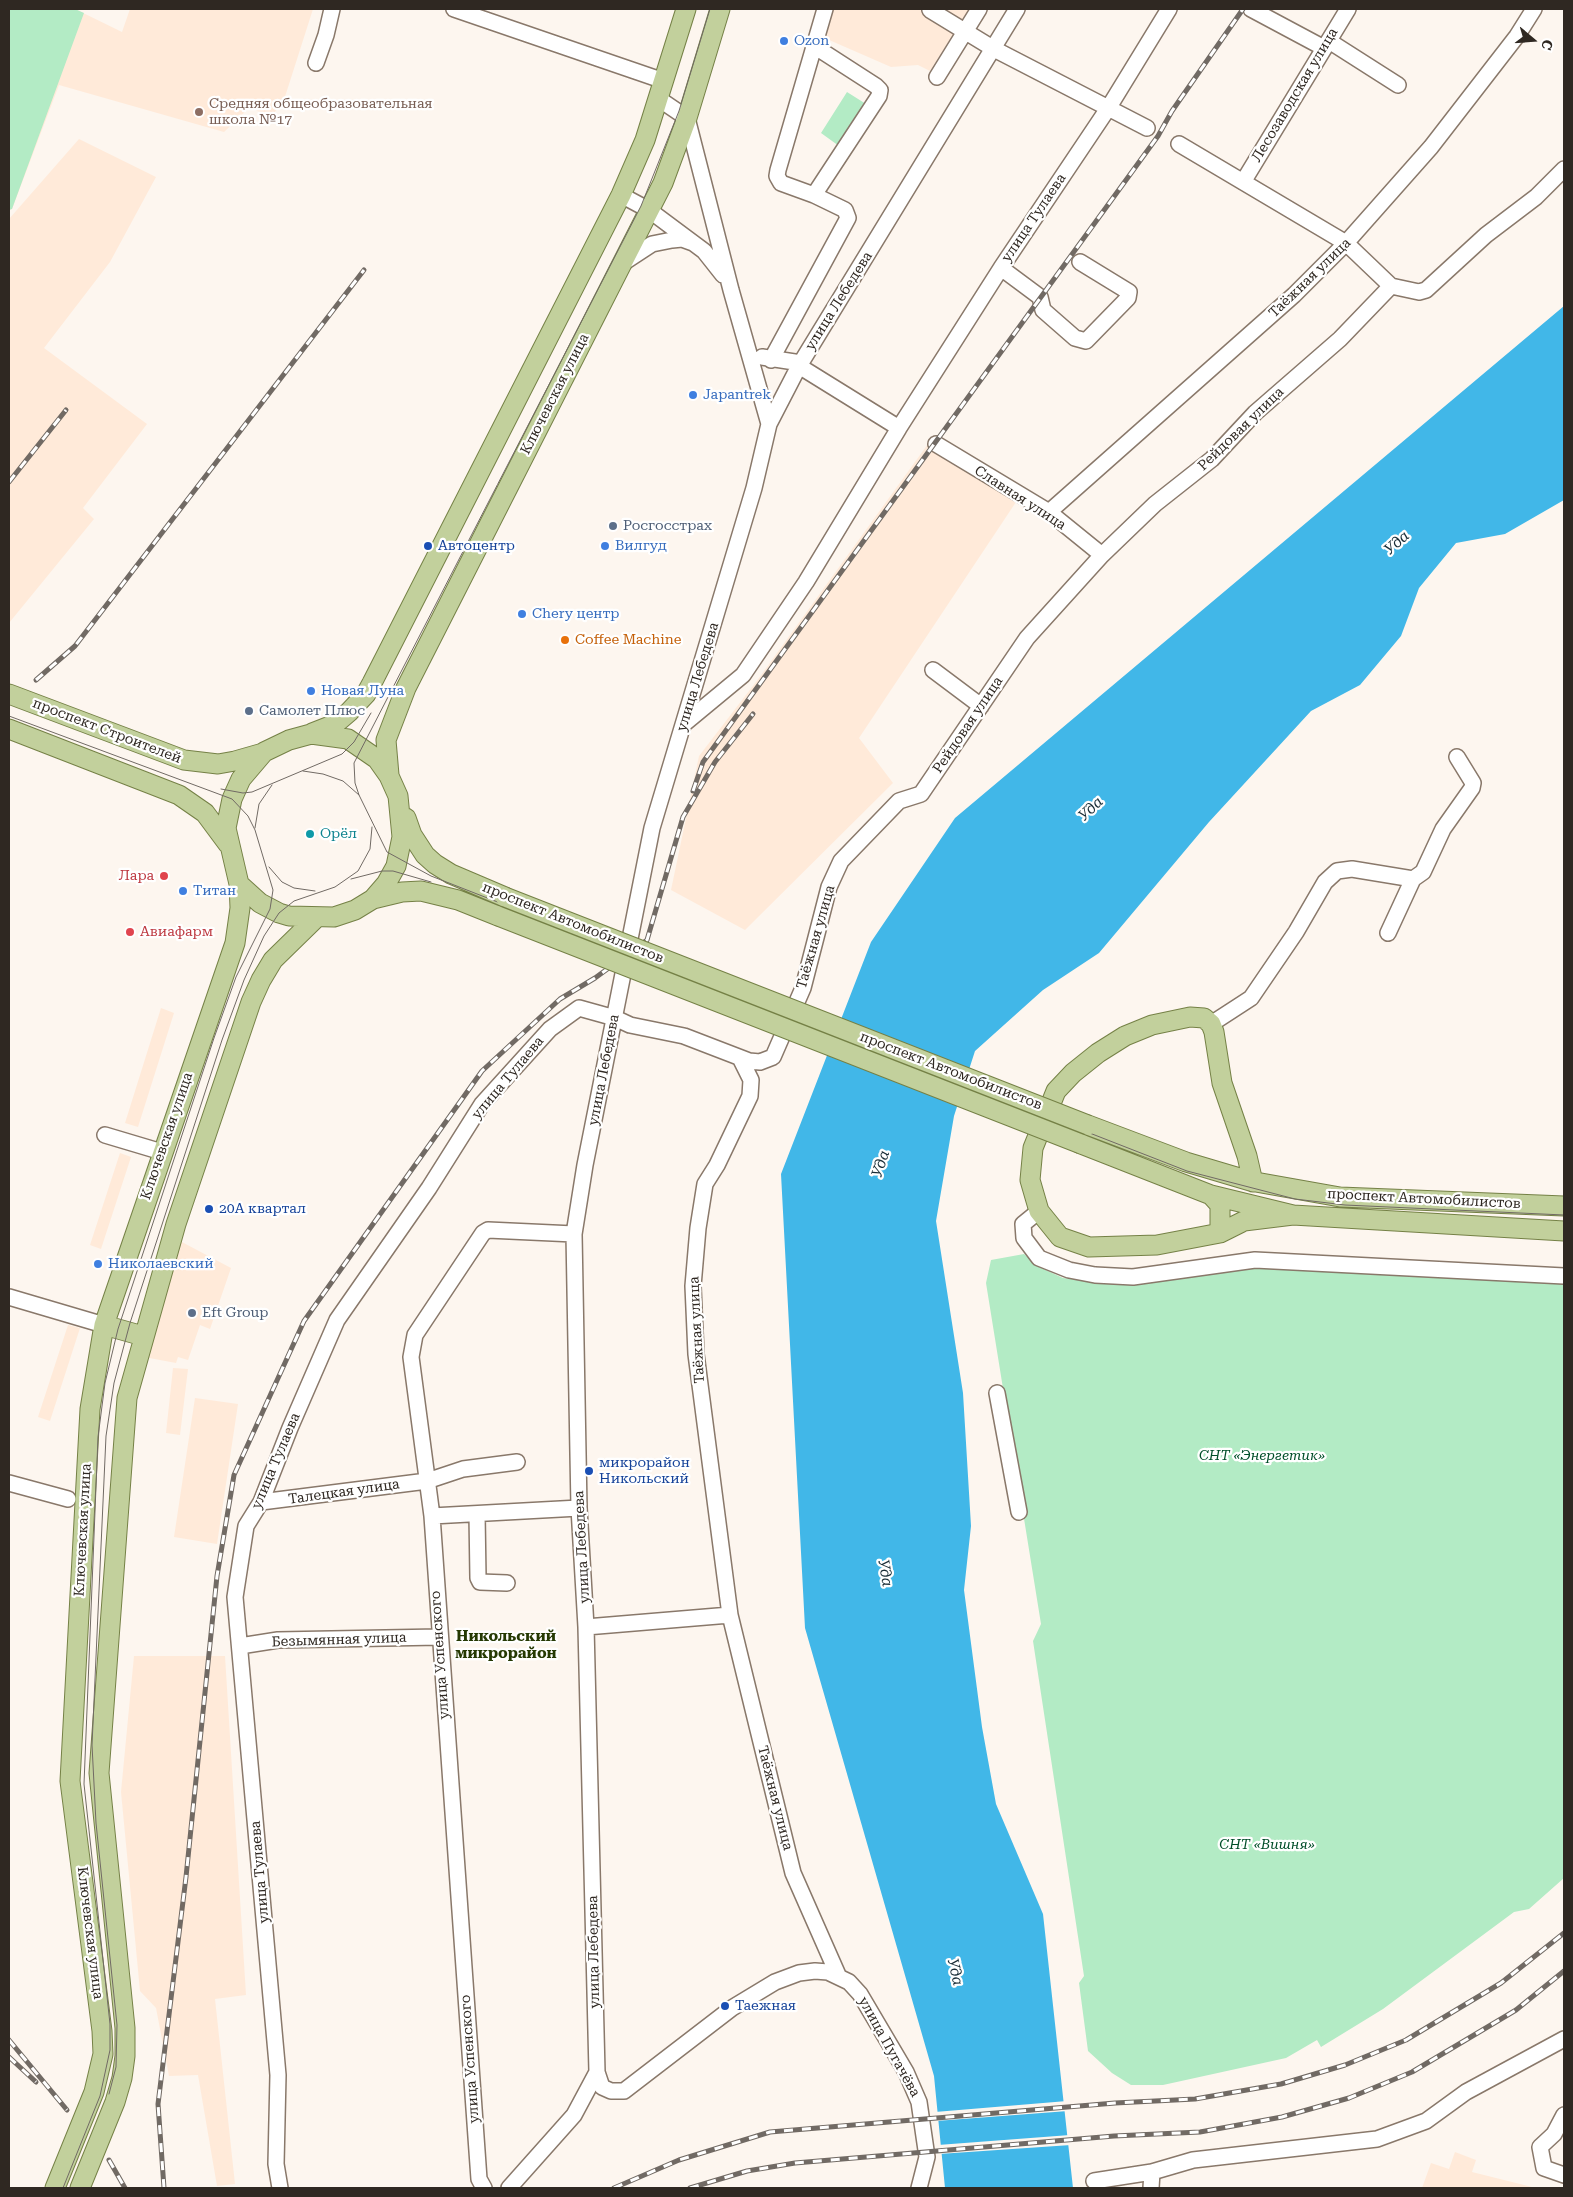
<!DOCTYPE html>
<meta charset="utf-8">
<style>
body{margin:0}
#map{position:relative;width:1573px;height:2197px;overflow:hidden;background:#fdf6ef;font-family:"Roboto Serif",serif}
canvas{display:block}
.frame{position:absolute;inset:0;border:10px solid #2f2822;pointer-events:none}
.north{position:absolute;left:1508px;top:15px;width:50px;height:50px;-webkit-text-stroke:4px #fff;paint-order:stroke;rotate:108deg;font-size:14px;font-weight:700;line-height:20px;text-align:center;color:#2f2822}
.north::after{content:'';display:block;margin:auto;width:18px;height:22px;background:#2f2822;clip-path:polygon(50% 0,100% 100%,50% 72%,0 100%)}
</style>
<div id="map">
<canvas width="1573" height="2197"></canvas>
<div class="frame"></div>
<div class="north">С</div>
</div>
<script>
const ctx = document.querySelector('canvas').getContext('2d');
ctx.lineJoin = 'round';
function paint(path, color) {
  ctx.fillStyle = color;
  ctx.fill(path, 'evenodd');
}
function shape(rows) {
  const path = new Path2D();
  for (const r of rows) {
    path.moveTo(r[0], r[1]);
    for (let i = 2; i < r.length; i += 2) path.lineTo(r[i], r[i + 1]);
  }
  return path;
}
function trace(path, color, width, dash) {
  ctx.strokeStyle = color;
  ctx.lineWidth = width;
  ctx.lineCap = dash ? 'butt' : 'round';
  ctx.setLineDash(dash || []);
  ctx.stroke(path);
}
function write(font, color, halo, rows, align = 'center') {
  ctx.font = font + ' "Roboto Serif",serif';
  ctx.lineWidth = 4.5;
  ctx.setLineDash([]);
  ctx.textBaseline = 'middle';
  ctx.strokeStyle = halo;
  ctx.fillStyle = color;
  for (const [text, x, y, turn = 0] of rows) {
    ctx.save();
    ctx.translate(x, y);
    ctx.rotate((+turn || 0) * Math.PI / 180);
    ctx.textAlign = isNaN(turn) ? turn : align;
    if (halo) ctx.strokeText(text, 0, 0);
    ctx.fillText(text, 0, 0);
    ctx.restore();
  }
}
paint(shape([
 [9,9,75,9,122,32,130,9,313,9,283,103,270,117,250,107,224,132,59,85,12,209,9,210],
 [830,9,969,9,930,71,918,65,891,67,820,36],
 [79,139,156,177,110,262,44,348,147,424,83,508,94,519,9,623,9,219],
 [933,437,1022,493,859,738,893,783,745,930,671,890,699,756,759,678],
 [161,1008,174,1013,138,1127,125,1123],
 [120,1153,131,1157,101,1249,90,1245],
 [180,1241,231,1268,210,1329,200,1325,188,1360,178,1357,176,1363,144,1357],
 [68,1325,80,1328,50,1421,38,1417],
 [173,1368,188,1369,180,1435,166,1433],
 [195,1398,238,1404,217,1544,174,1537],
 [134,1656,225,1656,246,1995,215,1999,235,2184,217,2186,198,2075,169,2076,156,2008,140,1991,121,1792],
 [1455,2152,1476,2160,1472,2172,1536,2188,1422,2188,1431,2163,1449,2169]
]), '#ffead9');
paint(shape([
 [9,9,75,9,84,13,12,209,9,210],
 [847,92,866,104,839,146,821,133],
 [1024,1254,1039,1267,1063,1278,1109,1283,1134,1284,1258,1268,1564,1283,1564,1878,1529,1909,1514,1912,1383,2009,1321,2047,1317,2040,1286,2058,1163,2085,1131,2085,1112,2073,1088,2051,1079,1983,1084,1976,1033,1641,1041,1624,986,1283,991,1260]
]), '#b3ebc5');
paint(shape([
 [1564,306,1564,500,1505,534,1456,543,1419,588,1401,636,1360,685,1311,711,1209,822,1099,953,1043,990,975,1051,954,1116,936,1221,963,1393,971,1526,964,1590,982,1727,996,1804,1043,1914,1073,2188,945,2188,934,2076,805,1628,781,1174,871,942,955,818]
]), '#41b7e8');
paint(shape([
 [1067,2101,1068,2111,936,2121,935,2112],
 [1070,2135,1071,2145,939,2154,938,2145]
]), '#fdf6ef');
const minor = shape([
 [454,9,664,81],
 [1251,9,1324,48],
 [930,10,994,49,1147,128],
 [1329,41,1398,85],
 [814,46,876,86,880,90,879,96,814,195,781,183,777,176,778,170,825,9],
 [316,63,326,35,332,9],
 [937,77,979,9],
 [659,99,687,118,731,290,769,424],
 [1179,144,1346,243,1391,286],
 [1243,182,1348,9],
 [621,195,649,210,704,251,723,275],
 [623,263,652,244,672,240,682,239,693,243],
 [1001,268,1040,297,1043,310,1075,338,1086,341,1128,298,1129,292,1080,262],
 [1391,286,1419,292,1426,290,1486,235,1536,197,1564,169],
 [762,357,801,363],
 [771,360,848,218,845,210,814,195],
 [799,366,899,428],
 [936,444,1049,512,1102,555],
 [1049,512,1294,295,1346,243,1431,147,1517,36,1534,9],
 [933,670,981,706],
 [685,723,743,675,806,582,899,428,1001,268,1109,107,1169,9],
 [1388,933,1413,879],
 [1211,1024,1251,998,1296,932,1325,882,1337,871,1352,869,1413,879,1423,872,1443,829,1472,788,1473,783,1457,757],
 [105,1135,162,1152],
 [1039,1211,1023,1224,1024,1238,1039,1258,1069,1270,1095,1275,1133,1277,1255,1260,1564,1276],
 [9,1297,104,1325],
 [997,1393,1019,1512],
 [9,1483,68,1499],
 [261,1502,427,1481,463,1469,517,1462],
 [477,1514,478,1578,480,1582,507,1583],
 [432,1516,579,1508],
 [730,1615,793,1873,838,1975],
 [586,1627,730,1615,696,1354,693,1286,698,1228,705,1184,717,1165,750,1096,751,1080,740,1058],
 [240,1646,278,1640,439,1637],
 [597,2072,602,2087,611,2091,624,2091,732,2008,775,1982,799,1973,815,1971,828,1972,849,1982,860,1994,906,2072,919,2102,927,2157,919,2188],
 [1564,2115,1554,2134,1540,2147,1544,2168,1564,2175],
 [1094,2181,1152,2172,1193,2160,1377,2139,1426,2121,1466,2092,1564,2039],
 [280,2188,276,2164,278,2075,235,1597,246,1526,261,1502,290,1428,337,1320,429,1188,482,1104,550,1029,579,1008,615,1018,630,1025,684,1036,749,1061,760,1062,773,1057,803,988,829,887,841,861,899,801,921,794,1027,638,1102,555,1155,504,1212,459,1255,413,1340,339,1391,286],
 [484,2188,479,2179,432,1516,411,1357,415,1335,483,1233,488,1230,574,1234],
 [509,2188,574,2115,597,2072,586,1627,579,1508,574,1234,585,1165,652,828,754,488,769,424,799,366,1017,9],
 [1151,2188,1152,2172]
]);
const major = shape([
 [9,694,184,760,218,764,235,761,263,753],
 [9,729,179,795,205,813,228,844],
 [312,733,335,724,349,712,366,694,372,683,621,195,645,140,686,9],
 [389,775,386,740,406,688,663,183,687,118,720,9],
 [406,818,412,835,425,855,435,864,451,874,505,897],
 [373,899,402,892,421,891,458,900,498,916],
 [1088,1125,1186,1162,1250,1181,1340,1197,1564,1206],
 [1081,1144,1211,1195,1293,1215,1564,1231],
 [1253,1182,1247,1156,1222,1083,1214,1032,1211,1024,1204,1018,1190,1017,1152,1025,1125,1036,1098,1053,1073,1073,1056,1091,1033,1148,1030,1180,1039,1211,1060,1237,1089,1247,1157,1245,1220,1233,1244,1221,1293,1215],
 [1211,1195,1220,1205,1220,1233],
 [104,1325,143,1336],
 [55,2188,94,2092,103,2054,102,2031,70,1781,90,1409,104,1325,235,943,240,908,239,884,226,828,232,799,241,779,264,752,289,740,311,734,348,739,377,759,389,776,398,796,402,837,396,866,386,884,373,899,355,910,334,917,289,916,279,913,260,903,239,884],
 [80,2188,115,2102,122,2078,125,2056,125,2028,99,1773,127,1398,176,1224,251,1002,261,980,273,960,316,918]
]);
trace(minor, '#89786a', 18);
trace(major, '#758146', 21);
trace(minor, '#fff', 15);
trace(major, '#c2d09c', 19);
trace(shape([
 [710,9,679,111,641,206,354,763,355,783,359,795,387,852,431,876,1187,1171,1295,1199,1345,1205,1564,1215],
 [9,716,232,799,248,816,255,830,273,890,270,909,236,977,214,1038,118,1329,105,1383,98,1437,84,1784,110,2024,110,2050,100,2096,63,2188],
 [303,771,323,774,343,781,359,795],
 [221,789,243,793,252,792,342,754,354,742,371,713],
 [255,828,259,804,272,785],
 [269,867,282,882,294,888,315,891],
 [351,879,382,871,393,871,431,882],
 [109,2094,116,2067,117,2025,96,1823,92,1745,106,1436,114,1383,130,1323,222,1040,244,980,264,936,279,913,294,901,335,887,358,871,370,849,372,827]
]), '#716a64', 1);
const rail = shape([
 [9,482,66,410],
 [36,680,75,646,364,270],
 [693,791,703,762,1158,136,1172,111,1243,9],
 [9,2040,67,2110],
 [9,2057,36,2082],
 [109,2160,125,2188],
 [164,2188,158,2104,186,1877,217,1576,234,1475,304,1321,482,1071,560,999,595,978,647,940,683,817,715,762,753,714],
 [614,2188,679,2160,770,2132,1115,2103,1195,2099,1281,2084,1345,2065,1406,2040,1501,1983,1564,1933],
 [690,2188,747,2171,795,2163,1114,2136,1200,2132,1282,2117,1349,2098,1412,2072,1516,2010,1564,1971]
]);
trace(rail, '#716a64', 5);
trace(rail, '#fff', 3, [9]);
const majorBridge = shape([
 [505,897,1088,1125],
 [498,916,1081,1144]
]);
trace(majorBridge, '#758146', 21, []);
trace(majorBridge, '#c2d09c', 19);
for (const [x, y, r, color] of [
 [784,41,5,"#3f7fe0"],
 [199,112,5,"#8d6e63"],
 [693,395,5,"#3f7fe0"],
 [613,526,5,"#5c6f8a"],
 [428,546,5,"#1a4fb4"],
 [605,546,5,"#3f7fe0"],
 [522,614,5,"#3f7fe0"],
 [565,640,5,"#e8710a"],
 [311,691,5,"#3f7fe0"],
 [249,711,5,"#5c6f8a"],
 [310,834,5,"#0f9aa8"],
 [164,876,5,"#e0444e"],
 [183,891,5,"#3f7fe0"],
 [130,932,5,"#e0444e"],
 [209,1209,5,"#1a4fb4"],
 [98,1264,5,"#3f7fe0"],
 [192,1313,5,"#5c6f8a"],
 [589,1471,5,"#1a4fb4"],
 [725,2006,5,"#1a4fb4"]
]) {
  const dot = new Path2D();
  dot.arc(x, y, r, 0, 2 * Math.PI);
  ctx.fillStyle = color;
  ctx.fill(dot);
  trace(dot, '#fff', 2);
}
write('14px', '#366cbe', '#fff', [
 ["Ozon",794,41],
 ["Japantrek",703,395],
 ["Вилгуд",615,546],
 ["Chery центр",532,614],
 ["Новая Луна",321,691],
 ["Титан",193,891],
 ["Николаевский",108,1264]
], 'left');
write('14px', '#2f2822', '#fff', [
 ["Лесозаводская улица",1295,95,-59],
 ["улица Тулаева",1034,218,-56],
 ["Таёжная улица",1310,278,-44],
 ["улица Лебедева",839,301,-58],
 ["Ключевская улица",555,394,-63],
 ["Рейдовая улица",1241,429,-44],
 ["Славная улица",1020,498,33],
 ["улица Лебедева",698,677,-73],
 ["Рейдовая улица",968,725,-56],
 ["проспект Строителей",107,731,21],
 ["проспект Автомобилистов",573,923,22],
 ["Таёжная улица",816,937,-74],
 ["улица Лебедева",604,1070,-79],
 ["проспект Автомобилистов",951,1071,21],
 ["улица Тулаева",508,1078,-50],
 ["Ключевская улица",167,1136,-71],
 ["проспект Автомобилистов",1424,1199,3],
 ["Таёжная улица",697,1330,-93],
 ["улица Тулаева",276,1461,-67],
 ["Талецкая улица",344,1492,-8],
 ["Ключевская улица",83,1530,-87],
 ["улица Лебедева",582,1547,-93],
 ["Безымянная улица",339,1640,-2],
 ["улица Успенского",440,1655,-94],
 ["Таёжная улица",775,1798,76],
 ["улица Тулаева",260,1872,-95],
 ["Ключевская улица",90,1933,83],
 ["улица Лебедева",594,1952,-91],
 ["улица Пугачёва",889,2047,61],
 ["улица Успенского",470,2059,-94]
]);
write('14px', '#785e54', '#fff', [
 ["Средняя общеобразовательная",209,104],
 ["школа №17",209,120]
], 'left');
write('14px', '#4e5e75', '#fff', [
 ["Росгосстрах",623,526],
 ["Самолет Плюс",259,711],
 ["Eft Group",202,1313]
], 'left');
write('14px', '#164399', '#fff', [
 ["Автоцентр",438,546],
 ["20А квартал",219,1209],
 ["микрорайон",599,1463],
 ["Никольский",599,1479],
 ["Таежная",735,2006]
], 'left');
write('14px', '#c56008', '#fff', [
 ["Coffee Machine",575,640]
], 'left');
write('14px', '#0d838f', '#fff', [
 ["Орёл",320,834]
], 'left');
write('14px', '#be3a42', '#fff', [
 ["Лара",154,876],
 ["Авиафарм",140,932,"left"]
], 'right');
write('italic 14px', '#014e29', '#fff', [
 ["СНТ «Энергетик»",1262,1456],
 ["СНТ «Вишня»",1267,1845]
]);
write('italic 15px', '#182c36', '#fff', [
 ["Уда",1397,543,-41],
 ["Уда",1091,809,-43],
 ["Уда",881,1164,-71],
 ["Уда",885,1573,81],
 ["Уда",955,1972,77]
]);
write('bold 15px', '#253903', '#fff', [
 ["Никольский",506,1637],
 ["микрорайон",506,1654]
]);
</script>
